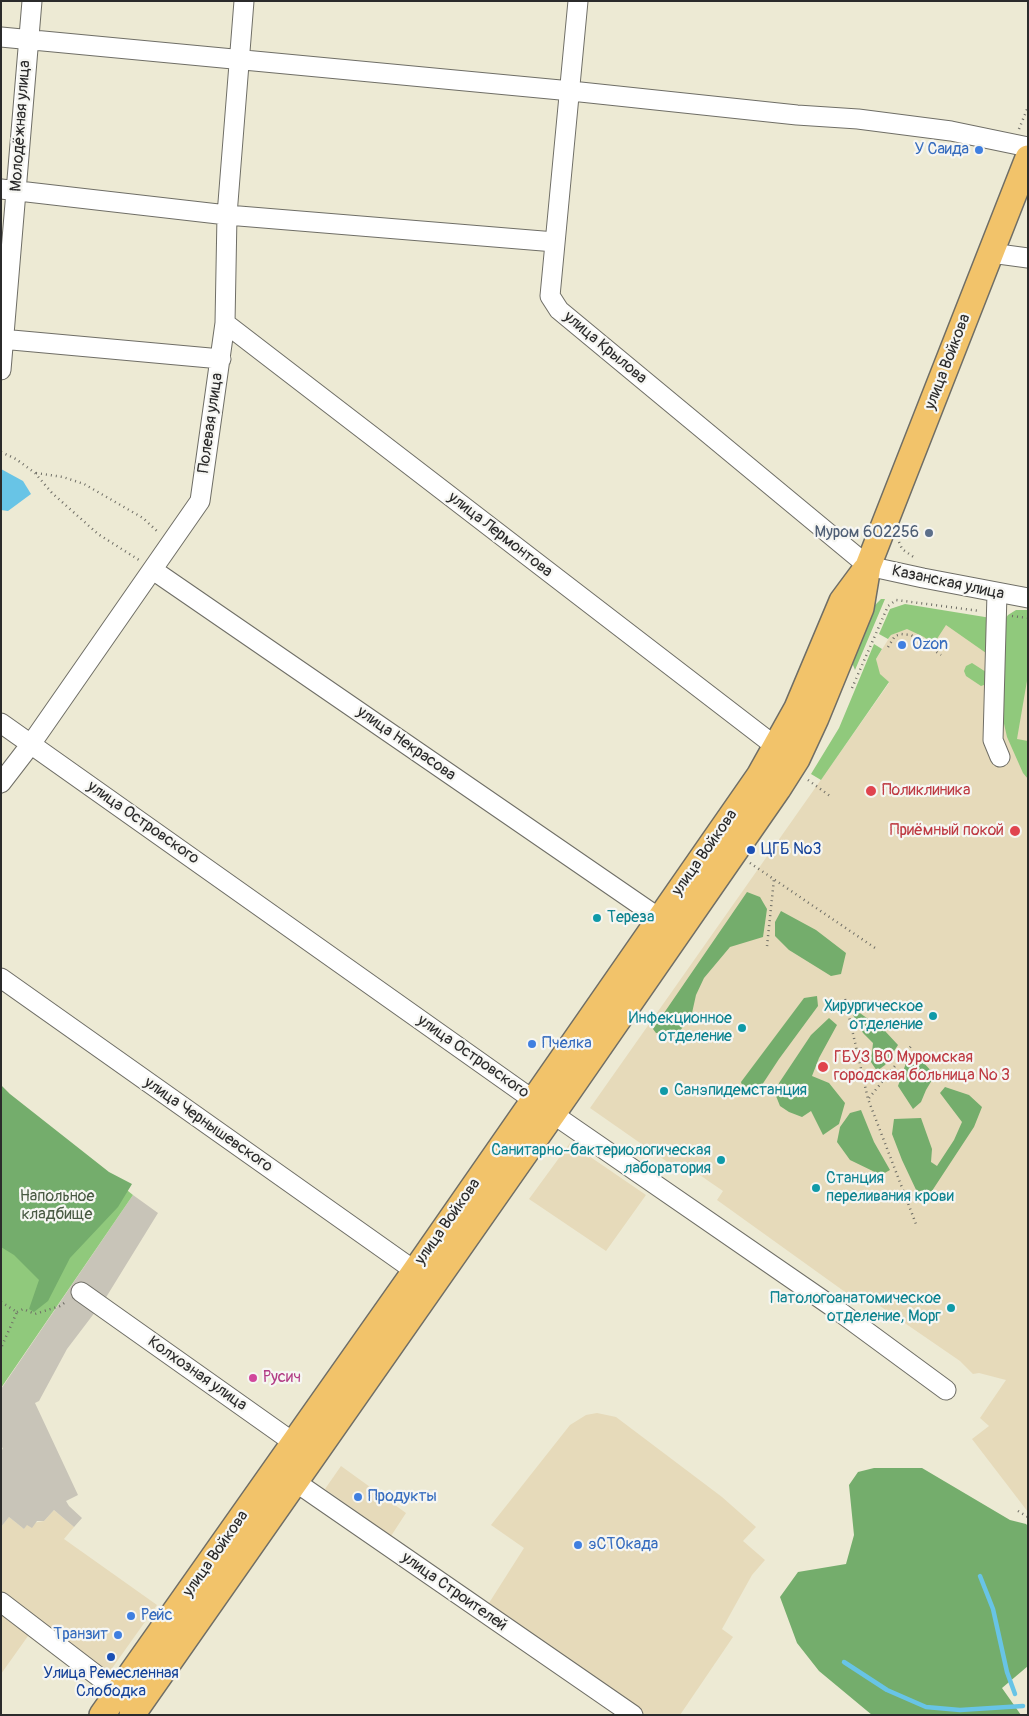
<!DOCTYPE html>
<meta charset="utf-8">
<style>
body{margin:0}
#map{position:relative;width:1029px;height:1716px;overflow:hidden;background:#edead4;font-family:Pangolin,sans-serif}
canvas{display:block}
.frame{position:absolute;inset:0;border:2px solid #2b2b2b;pointer-events:none}
</style>
<div id="map">
<canvas width="1029" height="1716"></canvas>
<div class="frame"></div>
</div>
<script>
const ctx = document.querySelector('canvas').getContext('2d');
ctx.lineJoin = 'round';
function paint(path, color) {
  ctx.fillStyle = color;
  ctx.fill(path, 'evenodd');
}
function shape(rows) {
  const path = new Path2D();
  for (const r of rows) {
    path.moveTo(r[0], r[1]);
    for (let i = 2; i < r.length; i += 2) path.lineTo(r[i], r[i + 1]);
  }
  return path;
}
function trace(path, color, width, dash) {
  ctx.strokeStyle = color;
  ctx.lineWidth = width;
  ctx.lineCap = dash ? 'butt' : 'round';
  ctx.setLineDash(dash || []);
  ctx.stroke(path);
}
function write(font, color, halo, rows, align = 'center') {
  ctx.font = font + ' Pangolin,sans-serif';
  ctx.lineWidth = 4.5;
  ctx.setLineDash([]);
  ctx.textBaseline = 'middle';
  ctx.strokeStyle = halo;
  ctx.fillStyle = color;
  for (const [text, x, y, turn = 0] of rows) {
    ctx.save();
    ctx.translate(x, y);
    ctx.rotate((+turn || 0) * Math.PI / 180);
    ctx.textAlign = isNaN(turn) ? turn : align;
    if (halo) ctx.strokeText(text, 0, 0);
    ctx.fillText(text, 0, 0);
    ctx.restore();
  }
}
paint(shape([
 [941,611,1028,625,1028,1512,972,1439,989,1426,980,1418,1006,1380,979,1373,973,1374,960,1361,877,1304,859,1302,717,1200,723,1191,691,1169,686,1175,590,1108,889,683,879,674,876,659,891,635],
 [570,1143,646,1195,606,1251,529,1199],
 [597,1413,616,1417,722,1497,756,1527,743,1541,765,1560,752,1575,722,1629,733,1637,680,1715,646,1715,489,1603,524,1548,491,1525,570,1425,586,1415],
 [341,1466,406,1513,391,1536,325,1489],
 [54,1510,74,1527,64,1539,157,1605,98,1688,28,1636,1,1674,1,1527,9,1517,24,1529,27,1524,44,1521]
]), '#e6daba');
paint(shape([
 [133,1195,158,1213,105,1299,67,1349,39,1401,35,1403,78,1495,66,1501,69,1506,82,1518,74,1527,54,1510,44,1521,37,1521,32,1528,27,1525,24,1529,9,1517,1,1527,1,1452,3,1448,1,1447,1,1389]
]), '#c8c4b8');
paint(shape([
 [881,599,885,599,855,670,851,660,874,606],
 [905,604,991,618,991,647,986,653,946,625,933,645,924,637,907,629,891,635,888,639,879,634,890,609],
 [1016,610,1028,610,1028,675,1017,739,1028,741,1028,779,1023,773,1007,737,1000,706,1003,622,1008,615],
 [874,644,882,649,876,659,880,674,889,682,821,780,811,774,839,728],
 [972,663,986,672,987,684,981,686,966,676,964,671,966,666],
 [1,1089,133,1195,1,1388]
]), '#90c97c');
paint(shape([
 [747,892,760,897,767,909,763,937,730,947,704,978,696,995,692,1013,678,1034,656,1033,653,1029],
 [781,911,816,930,846,953,841,974,831,976,789,950,775,936,775,922],
 [817,996,818,1006,779,1059,758,1091,745,1094,741,1082,804,998],
 [857,1011,885,1031,898,1045,885,1065,877,1071,871,1062,873,1043,863,1033,853,1015],
 [829,1018,837,1025,819,1058,812,1076,829,1083,845,1103,839,1124,823,1135,811,1111,802,1117,789,1112,780,1106,776,1096,779,1083,811,1035],
 [921,1060,935,1075,926,1090,921,1102,913,1109,898,1086,906,1063],
 [1,1085,10,1094,109,1172,132,1184,118,1207,70,1258,48,1301,34,1312,29,1309,39,1280,14,1255,1,1247],
 [945,1087,969,1095,982,1107,974,1127,928,1197,918,1194,902,1160,892,1134,894,1119,921,1118,932,1149,931,1162,937,1166,954,1140,962,1122,940,1093],
 [861,1110,874,1142,890,1170,881,1175,850,1160,837,1142,840,1127,850,1113],
 [874,1468,922,1468,1010,1520,1026,1524,1028,1526,1028,1666,1002,1688,1021,1715,872,1715,819,1671,797,1643,780,1597,798,1572,846,1564,854,1535,849,1485,858,1472]
]), '#74ad6c');
paint(shape([
 [1,469,23,481,31,494,8,511,1,510]
]), '#68c4e6');
trace(shape([
 [980,1576,993,1609,1007,1672,1015,1694],
 [844,1662,887,1690,926,1707,960,1710,1023,1706]
]), '#68c4e6', 4.5);
const minor = shape([
 [578,1,550,296,559,310,868,566,923,578,1028,598],
 [1,37,571,91,797,115,858,119,951,131,1028,147],
 [1,189,227,215,555,242],
 [991,253,1028,258],
 [225,323,775,746],
 [1,339,221,359],
 [1,370,32,1],
 [153,570,659,918],
 [997,593,993,740,1000,757],
 [1,723,553,1114,840,1312,946,1390],
 [1,783,31,744,200,501,225,323,227,215,244,1],
 [1,978,415,1271],
 [81,1292,304,1450],
 [284,1474,633,1715],
 [1,1602,129,1700]
]);
const major = shape([
 [102,1715,415,1271,759,776,797,708,842,601,865,570],
 [132,1715,568,1092,778,789,797,759,816,718,861,608,868,566,1028,158]
]);
trace(minor, '#6f6e66', 21);
trace(major, '#6f6e66', 28);
trace(shape([
 [1019,129,1028,107],
 [1,452,16,459,35,473,52,493,98,534,139,560],
 [36,473,63,477,84,484,143,518,159,533],
 [899,542,902,549,915,558],
 [1012,616,1028,618],
 [888,647,895,636,901,634,911,635,941,655],
 [852,688,888,606,896,600,980,611],
 [808,780,830,796],
 [750,863,878,950],
 [767,946,774,879],
 [845,999,868,1099,916,1224],
 [869,1098,912,1045],
 [1,1302,17,1312,1,1348],
 [17,1312,23,1309,35,1314,60,1306,67,1301],
 [1018,1511,1028,1517]
]), '#6f6e66', 2.5, [1, 4]);
trace(minor, '#fff', 19);
trace(major, '#f2c36a', 25);
for (const [x, y, r, color] of [
 [979,150,5,"#3f7fe0"],
 [929,533,5,"#5c6f8a"],
 [902,645,5,"#3f7fe0"],
 [871,791,6,"#e0444e"],
 [1015,831,6,"#e0444e"],
 [751,850,5,"#1a4fb4"],
 [597,918,5,"#0f9aa8"],
 [933,1016,5,"#0f9aa8"],
 [742,1028,5,"#0f9aa8"],
 [532,1044,5,"#3f7fe0"],
 [823,1067,6,"#e0444e"],
 [664,1091,5,"#0f9aa8"],
 [721,1160,5,"#0f9aa8"],
 [816,1188,5,"#0f9aa8"],
 [951,1308,5,"#0f9aa8"],
 [253,1378,5,"#d1479c"],
 [358,1497,5,"#3f7fe0"],
 [578,1545,5,"#3f7fe0"],
 [131,1616,5,"#3f7fe0"],
 [118,1635,5,"#3f7fe0"],
 [111,1657,5,"#1a4fb4"]
]) {
  const dot = new Path2D();
  dot.arc(x, y, r, 0, 2 * Math.PI);
  ctx.fillStyle = color;
  ctx.fill(dot);
  trace(dot, '#f6f6f2', 2);
}
write('16px', '#2b2b2b', '#f6f6f2', [
 ["Молодёжная улица",21,126,-86],
 ["улица Крылова",605,348,40],
 ["улица Войкова",948,362,-69],
 ["Полевая улица",211,423,-82],
 ["улица Лермонтова",500,535,38],
 ["Казанская улица",948,583,12],
 ["улица Некрасова",406,744,35],
 ["улица Островского",143,823,35],
 ["улица Войкова",705,853,-55],
 ["улица Островского",473,1057,35],
 ["улица Чернышевского",208,1125,35],
 ["улица Войкова",448,1222,-55],
 ["Колхозная улица",197,1374,35],
 ["улица Войкова",216,1554,-55],
 ["улица Строителей",454,1592,35]
]);
write('16px', '#366cbe', '#f6f6f2', [
 ["У Саида",969,150,"right"],
 ["Ozon",912,645],
 ["Пчелка",542,1044],
 ["Продукты",368,1497],
 ["эСТОкада",588,1545],
 ["Рейс",141,1616],
 ["Транзит",108,1635,"right"]
], 'left');
write('16px', '#4e5e75', '#f6f6f2', [
 ["Муром 602256",919,533]
], 'right');
write('16px', '#be3a42', '#f6f6f2', [
 ["Поликлиника",882,791],
 ["Приёмный покой",1004,831,"right"],
 ["ГБУЗ ВО Муромская",834,1058],
 ["городская больница № 3",834,1076]
], 'left');
write('16px', '#164399', '#f6f6f2', [
 ["ЦГБ №3",761,850],
 ["Улица Ремесленная",111,1674,"center"],
 ["Слободка",111,1692,"center"]
], 'left');
write('16px', '#0d838f', '#f6f6f2', [
 ["Тереза",607,918,"left"],
 ["Хирургическое",923,1007],
 ["отделение",923,1025],
 ["Инфекционное",732,1019],
 ["отделение",732,1037],
 ["Cанэпидемстанция",674,1091,"left"],
 ["Санитарно-бактериологическая",711,1151],
 ["лаборатория",711,1169],
 ["Станция",826,1179,"left"],
 ["переливания крови",826,1197,"left"],
 ["Патологоанатомическое",941,1299],
 ["отделение, Морг",941,1317]
], 'right');
write('16px', '#495a43', '#f6f6f2', [
 ["Напольное",57,1197],
 ["кладбище",57,1215]
]);
write('16px', '#b23c85', '#f6f6f2', [
 ["Русич",263,1378]
], 'left');
</script>
